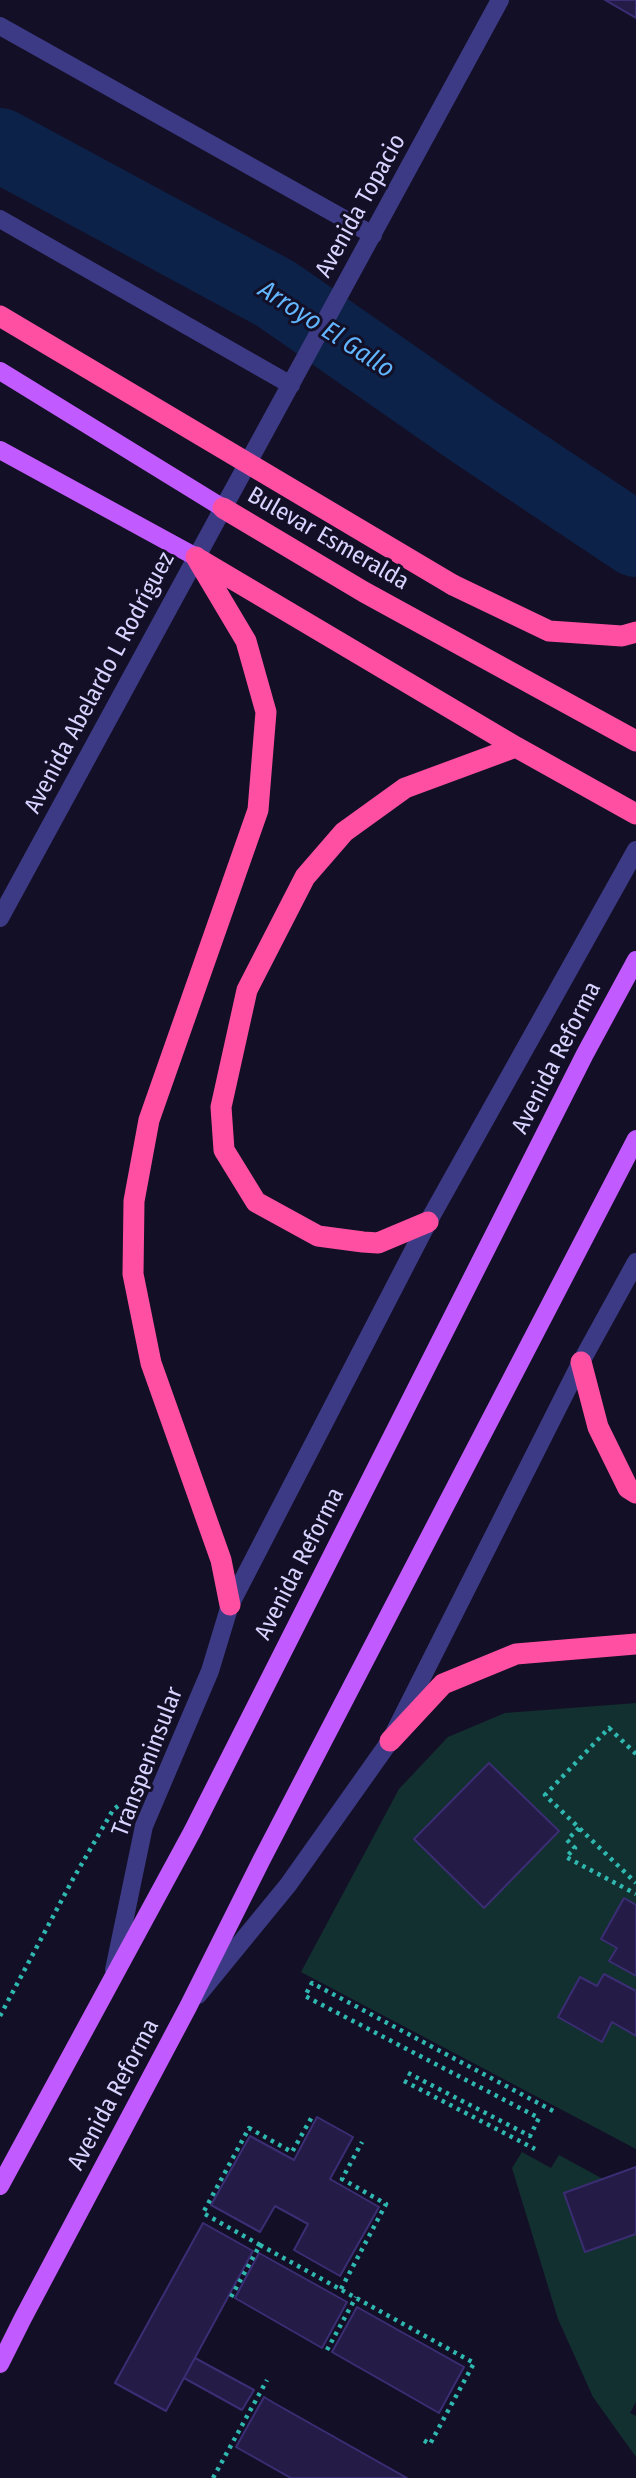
<!DOCTYPE html>
<meta charset="utf-8">
<style>
body{margin:0}
canvas{display:block;background:#130f26}
</style>
<canvas width="636" height="2478"></canvas>
<script>
const ctx = document.querySelector('canvas').getContext('2d');
ctx.lineJoin = 'round';
function paint(path, color) {
  ctx.fillStyle = color;
  ctx.fill(path, 'evenodd');
}
function shape(rows) {
  const path = new Path2D();
  for (const r of rows) {
    path.moveTo(r[0], r[1]);
    for (let i = 2; i < r.length; i += 2) path.lineTo(r[i], r[i + 1]);
  }
  return path;
}
function trace(path, color, width, dash) {
  ctx.strokeStyle = color;
  ctx.lineWidth = width;
  ctx.lineCap = dash ? 'butt' : 'round';
  ctx.setLineDash(dash || []);
  ctx.stroke(path);
}
function write(font, color, halo, rows, align = 'center') {
  ctx.font = font + ' "Fira Sans Condensed",sans-serif';
  ctx.lineWidth = 6;
  ctx.setLineDash([]);
  ctx.textBaseline = 'middle';
  ctx.strokeStyle = halo;
  ctx.fillStyle = color;
  for (const [text, x, y, turn = 0] of rows) {
    ctx.save();
    ctx.translate(x, y);
    ctx.rotate((+turn || 0) * Math.PI / 180);
    ctx.textAlign = isNaN(turn) ? turn : align;
    if (halo) ctx.strokeText(text, 0, 0);
    ctx.fillText(text, 0, 0);
    ctx.restore();
  }
}
paint(shape([
 [636,1703,636,2149,301,1972,399,1789,448,1737,505,1713],
 [522,2152,551,2168,559,2155,603,2179,564,2193,585,2252,636,2234,636,2402,630,2413,636,2416,636,2457,593,2397,558,2319,512,2168]
]), '#12302f');
trace(shape([
 [0,145,276,294,474,432,636,540]
]), '#0c2248', 74);
const building = shape([
 [605,0,636,0,636,18,605,0],
 [489,1763,559,1831,484,1908,414,1839,489,1763],
 [624,1898,636,1905,636,1976,609,1961,617,1948,601,1939,624,1898],
 [604,1974,636,1991,636,2036,612,2022,602,2042,558,2017,580,1977,597,1986,604,1974],
 [317,2117,353,2137,330,2179,379,2207,340,2276,294,2250,308,2224,275,2206,260,2232,211,2205,250,2136,294,2160,317,2117],
 [636,2167,636,2234,585,2252,564,2193,636,2167],
 [203,2223,253,2251,166,2411,115,2383,203,2223],
 [259,2253,347,2302,322,2348,235,2298,259,2253],
 [357,2307,464,2367,439,2413,332,2352,357,2307],
 [195,2358,254,2390,242,2410,184,2378,195,2358],
 [264,2397,274,2403,407,2478,291,2478,236,2447,264,2397]
]);
paint(building, '#241b47');
trace(building, '#3b2d73', 2);
trace(shape([
 [636,1754,609,1728,545,1795,636,1883],
 [579,1828,567,1840,575,1848,566,1857,636,1894],
 [0,2016,73,1879,113,1810,118,1806],
 [408,2073,530,2136,539,2118,305,1996,312,1983,555,2112],
 [404,2081,535,2149],
 [260,2245,203,2213,249,2128,292,2152,313,2115],
 [341,2289,386,2204,342,2179,362,2142],
 [231,2297,260,2245,474,2363,430,2444,423,2440],
 [327,2350,356,2297],
 [213,2478,267,2380]
]), '#2fb8b0', 4.5, [3.5, 5]);
trace(shape([
 [0,26,373,235],
 [0,219,291,385],
 [0,918,500,0],
 [114,1970,144,1826,210,1671,230,1605,428,1222,636,850],
 [198,1995,288,1885,390,1741,581,1362,636,1262]
]), '#3d3a85', 18);
trace(shape([
 [0,371,223,508],
 [0,450,196,557],
 [0,2186,192,1832,585,1054,636,960],
 [0,2364,23,2318,188,2007,262,1859,636,1139]
]), '#c25bff', 18);
trace(shape([
 [223,508,364,592,636,741],
 [196,557,246,641,266,712,258,810,149,1120,134,1201,133,1274,151,1363,221,1560,230,1605],
 [197,558,516,747,636,814],
 [453,585,549,631,622,636,636,632],
 [428,1222,378,1243,363,1242,318,1236,256,1202,224,1150,221,1107,247,990,305,877,344,832,405,788,516,747],
 [581,1362,598,1427,628,1488,636,1493],
 [390,1741,443,1684,516,1654,636,1644]
]), '#ff4fa3', 21);
trace(shape([
 [0,316,453,585]
]), '#ff4fa3', 21);
write('24px', '#d9d4ff', '#130f26', [
 ["Avenida Topacio",361,206,-61],
 ["Bulevar Esmeralda",328,539,30],
 ["Avenida Abelardo L Rodríguez",100,683,-62],
 ["Avenida Reforma",557,1058,-63],
 ["Avenida Reforma",300,1564,-63],
 ["Transpeninsular",148,1762,-69],
 ["Avenida Reforma",114,2095,-62]
]);
write('italic 26px', '#62b6ff', '#130f26', [
 ["Arroyo El Gallo",326,330,33]
]);
</script>
